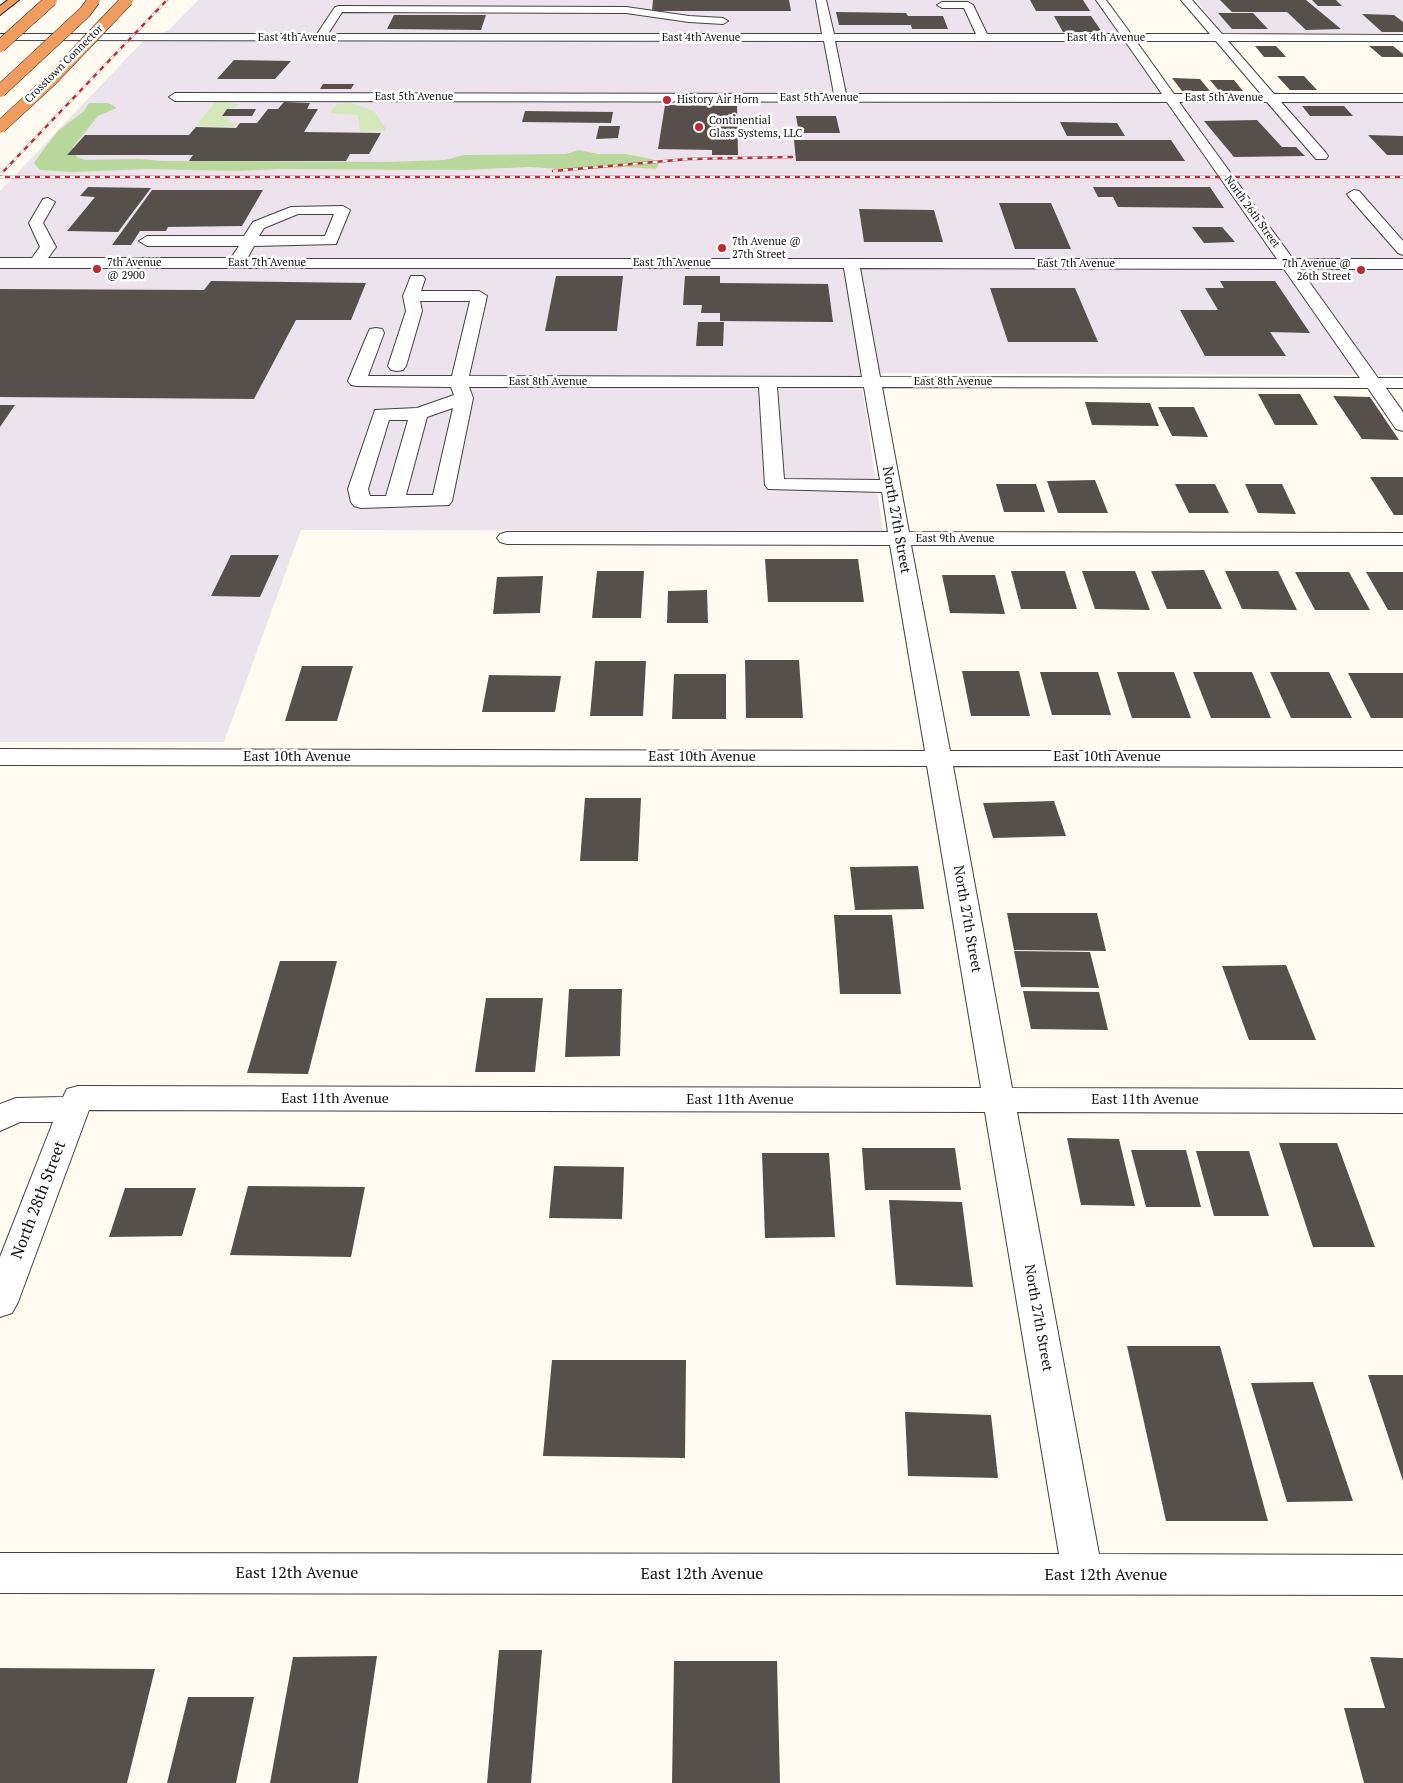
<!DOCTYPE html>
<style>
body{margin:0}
canvas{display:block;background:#fffbf1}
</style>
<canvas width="1403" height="1783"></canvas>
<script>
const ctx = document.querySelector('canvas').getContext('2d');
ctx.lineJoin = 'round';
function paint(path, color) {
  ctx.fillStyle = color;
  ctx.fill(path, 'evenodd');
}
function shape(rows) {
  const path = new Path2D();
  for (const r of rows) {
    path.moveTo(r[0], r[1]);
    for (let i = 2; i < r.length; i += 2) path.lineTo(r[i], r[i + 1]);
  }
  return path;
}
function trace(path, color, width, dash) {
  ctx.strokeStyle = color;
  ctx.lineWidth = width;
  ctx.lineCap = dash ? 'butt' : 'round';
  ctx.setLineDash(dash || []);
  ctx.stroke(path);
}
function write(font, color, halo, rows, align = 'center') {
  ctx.font = font + ' "PT Serif",serif';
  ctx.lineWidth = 5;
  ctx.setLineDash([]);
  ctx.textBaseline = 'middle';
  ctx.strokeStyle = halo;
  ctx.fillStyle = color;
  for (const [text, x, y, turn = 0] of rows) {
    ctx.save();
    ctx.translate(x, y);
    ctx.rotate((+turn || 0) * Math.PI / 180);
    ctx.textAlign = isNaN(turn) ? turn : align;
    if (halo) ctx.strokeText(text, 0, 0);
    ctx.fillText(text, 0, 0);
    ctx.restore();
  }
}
paint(shape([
 [198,0,1105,0,1175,99,1403,99,1403,375,860,373,883,531,301,530,224,742,0,742,0,191,146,38,169,30],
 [1195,0,1403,0,1403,33,1223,33]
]), '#ece3ed');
paint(shape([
 [221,101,239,104,234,108,226,109,220,116,228,117,230,120,227,122,238,123,234,127,196,126,215,102],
 [351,103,374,111,386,129,385,131,360,131,358,115,330,113,337,104]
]), '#d4e8bb');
paint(shape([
 [89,103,108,103,117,108,98,116,73,147,77,157,86,160,140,159,163,161,387,162,445,160,464,155,566,154,579,150,598,154,625,154,652,159,659,164,656,169,626,167,570,170,531,167,461,170,280,169,238,171,147,169,73,172,40,170,34,163,43,150,58,131,84,111]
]), '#b8d99b');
paint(shape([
 [653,0,789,0,791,11,652,11],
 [1030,0,1083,0,1090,11,1036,11],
 [1220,0,1306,0,1341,29,1306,30,1287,12,1232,12],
 [1312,0,1336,0,1342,6,1318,6],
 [836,12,906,13,908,16,943,16,948,29,912,29,911,25,839,25],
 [1218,13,1253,13,1268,29,1232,29],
 [1362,14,1394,15,1403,22,1403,32,1382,32],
 [394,15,486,15,481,30,387,29],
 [1054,16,1091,16,1102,32,1063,32],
 [1255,46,1276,46,1286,57,1264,57],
 [1369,46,1393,46,1403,54,1403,57,1382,57],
 [234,60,291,61,275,79,217,79],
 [1277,76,1304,76,1317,90,1290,90],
 [1172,78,1200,79,1210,91,1182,91],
 [1210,80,1234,80,1243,91,1219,91],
 [323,84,354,84,351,89,320,89],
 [284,102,310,103,307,109,318,109,304,132,381,133,369,154,350,154,346,161,189,161,193,155,67,155,85,135,189,135,196,127,236,128,240,123,257,123,268,109,278,109],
 [665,105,737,106,738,155,712,155,712,150,658,149],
 [1302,106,1344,106,1353,116,1310,116],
 [227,109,256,109,252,116,222,116],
 [525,111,613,112,611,123,522,122],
 [796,116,836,116,840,133,799,133],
 [1257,120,1282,147,1296,147,1305,156,1234,157,1204,121],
 [1060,122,1117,123,1125,136,1067,136],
 [599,126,620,126,618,138,596,139],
 [1368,135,1403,136,1403,155,1387,155],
 [794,140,1171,140,1185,161,796,161],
 [88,187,151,188,118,232,67,231,95,197,80,196],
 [1093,187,1210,187,1224,208,1118,207,1113,197,1098,197],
 [152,190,263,190,242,226,168,227,166,231,140,231,131,245,112,245],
 [999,203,1051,203,1071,249,1015,249],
 [859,209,934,210,943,242,864,242],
 [1192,227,1222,227,1235,242,1204,243],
 [556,276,623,276,617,331,545,331],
 [685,276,720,276,720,283,828,284,833,322,720,321,720,313,701,313,702,305,683,305],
 [211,281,366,283,351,320,296,320,254,399,0,397,0,289,204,290],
 [1220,281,1275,281,1310,333,1270,332,1286,356,1205,356,1180,310,1218,310,1205,288,1224,288],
 [990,288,1075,288,1098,342,1008,342],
 [698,322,724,322,723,346,696,346],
 [1258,394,1300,394,1318,425,1275,425],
 [1333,396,1370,397,1399,440,1362,439],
 [1085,402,1150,403,1159,426,1092,425],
 [0,405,15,405,0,427],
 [1158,407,1194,407,1208,437,1172,436],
 [1370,477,1403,477,1403,515,1394,515],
 [1095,480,1108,513,1058,513,1047,481],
 [996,484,1036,484,1045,512,1004,512],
 [1175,484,1215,484,1229,513,1189,513],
 [1245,484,1282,484,1296,514,1258,513],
 [231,555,279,555,260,597,211,596],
 [765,559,858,559,864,602,768,602],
 [1204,570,1222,609,1167,609,1151,571],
 [597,571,644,571,641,618,592,618],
 [1011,571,1065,571,1077,609,1021,609],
 [1082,571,1135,571,1150,610,1095,609],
 [1225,571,1278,571,1297,610,1242,609],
 [1295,572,1349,572,1370,610,1315,610],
 [1366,572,1403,572,1403,610,1388,610],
 [942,575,995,575,1005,614,950,613],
 [543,576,540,613,493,614,497,577],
 [707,590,708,623,667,623,668,591],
 [745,660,799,660,803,718,746,718],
 [595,661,646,661,643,716,590,716],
 [302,666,353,666,337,721,285,721],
 [962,671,1019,671,1030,716,971,716],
 [1040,672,1098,672,1111,715,1052,715],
 [1117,672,1174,672,1191,718,1132,718],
 [1193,672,1252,672,1271,718,1211,718],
 [1270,672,1329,672,1352,718,1291,718],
 [1348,673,1403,673,1403,718,1371,718],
 [674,674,726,674,726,719,672,719],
 [489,675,561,676,555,712,482,712],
 [585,798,641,798,638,861,580,861],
 [1054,801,1066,836,993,838,983,803],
 [918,866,924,909,855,910,850,867],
 [1007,913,1097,913,1106,951,1014,950],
 [834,915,892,915,901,994,840,994],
 [1014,951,1090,952,1099,988,1021,987],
 [280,961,337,961,308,1074,247,1073],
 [1286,965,1316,1040,1249,1040,1222,966],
 [569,989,622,989,620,1056,565,1057],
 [1023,991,1099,992,1108,1030,1031,1029],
 [486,998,543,998,535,1072,475,1072],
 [1067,1138,1119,1139,1135,1206,1081,1205],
 [1279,1143,1337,1143,1375,1247,1313,1247],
 [862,1148,955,1148,961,1190,865,1190],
 [1131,1150,1186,1150,1201,1207,1146,1207],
 [1196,1151,1249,1151,1269,1216,1214,1216],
 [762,1153,829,1153,835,1237,765,1238],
 [554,1166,624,1167,622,1219,549,1218],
 [248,1186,365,1187,351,1257,230,1255],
 [125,1188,196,1188,182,1236,109,1237],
 [889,1200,962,1202,973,1287,896,1285],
 [1127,1346,1220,1346,1268,1521,1166,1521],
 [552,1360,686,1360,685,1458,543,1456],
 [1368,1375,1403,1375,1403,1481],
 [1313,1382,1353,1501,1287,1502,1251,1383],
 [905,1412,991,1415,998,1478,908,1476],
 [499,1650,542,1650,531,1783,487,1783],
 [377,1656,358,1783,270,1783,293,1657],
 [1370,1657,1403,1658,1403,1783,1364,1783,1344,1708,1385,1708],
 [674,1661,777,1661,780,1783,672,1783],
 [0,1668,155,1669,127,1783,0,1783],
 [188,1697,254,1697,236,1783,167,1783]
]), '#574f4b');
const minor = shape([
 [816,0,826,0,834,34,976,34,964,8,942,8,937,5,942,2,968,2,973,5,987,34,1120,34,1096,0,1106,0,1131,34,1210,34,1181,0,1192,0,1222,34,1403,35,1403,41,1228,41,1274,94,1403,94,1403,102,1281,102,1326,153,1328,156,1326,159,1316,159,1267,102,1179,102,1293,259,1403,259,1403,269,1300,269,1378,378,1403,378,1403,388,1386,388,1403,412,1403,431,1396,429,1368,388,882,387,909,532,1403,533,1403,545,911,545,950,751,1403,751,1403,767,953,766,1012,1088,1403,1089,1403,1113,1017,1112,1099,1554,1403,1555,1403,1595,0,1593,0,1553,1059,1554,985,1112,89,1110,18,1302,12,1313,0,1317,0,1257,53,1122,20,1122,0,1131,0,1104,16,1098,63,1097,67,1089,78,1086,981,1088,927,766,0,765,0,749,925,751,890,545,507,544,500,542,497,538,500,534,507,532,888,532,882,492,768,489,765,485,759,387,469,387,473,398,452,501,449,505,361,508,354,506,351,502,348,489,375,410,417,408,454,395,451,387,357,386,351,385,348,381,368,333,370,329,376,328,382,329,384,333,368,376,452,376,470,301,420,301,422,311,406,366,403,370,397,371,391,370,388,366,406,311,403,296,411,276,423,276,425,279,421,291,479,291,487,296,469,376,862,377,844,268,0,268,0,258,32,258,40,247,29,223,43,199,48,198,55,202,43,223,56,247,48,258,231,258,239,246,147,246,139,241,147,236,244,236,253,222,291,207,343,206,350,210,336,244,254,246,247,259,1277,259,1167,102,175,101,169,97,175,93,834,94,824,41,0,40,0,34,317,34,335,7,339,6,626,7,689,16,723,18,728,21,723,24,689,22,626,13,342,12,328,34,822,34,816,0],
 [835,41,1125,41,1162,94,846,94,835,41],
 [1136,41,1216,41,1261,94,1174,94,1136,41],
 [298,214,334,214,325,236,259,236,264,228,298,214],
 [860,268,1284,269,1360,378,880,377,860,268],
 [777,387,864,387,880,480,784,479,777,387],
 [453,408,433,495,406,495,427,417,453,408],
 [389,420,408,420,386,496,370,496,368,489,389,420],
 [1354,190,1359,191,1403,241,1403,255,1398,253,1349,197,1347,194,1354,190]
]);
const highway = shape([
 [8,0,19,0,0,15,0,6,8,0]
]);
trace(minor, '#424242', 2);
trace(highway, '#202020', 2);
paint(minor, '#fff');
paint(highway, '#f09c5e');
const rail = shape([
 [553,171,688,159,792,157],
 [0,175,167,0],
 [0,177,1403,177]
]);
trace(rail, '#bb2a35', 2.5);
trace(rail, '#fff', 2, [5]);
const highwayBridge = shape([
 [0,46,51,0],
 [0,91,85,12,94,0],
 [0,127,51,80,127,0]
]);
trace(highwayBridge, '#202020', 13, []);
trace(highwayBridge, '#f09c5e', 12);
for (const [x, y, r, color] of [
 [667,100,5,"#bb2a35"],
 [699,127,5,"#bb2a35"],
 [722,248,5,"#bb2a35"],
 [97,269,5,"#bb2a35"],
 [1361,270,5,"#bb2a35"]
]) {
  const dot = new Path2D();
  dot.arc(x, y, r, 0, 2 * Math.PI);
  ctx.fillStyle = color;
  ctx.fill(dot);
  trace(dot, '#fff', 2);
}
write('11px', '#0f0f0f', '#fff', [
 ["East 4th Avenue",297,38],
 ["East 4th Avenue",701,38],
 ["East 4th Avenue",1106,38],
 ["Crosstown Connector",64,64,-45],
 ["East 5th Avenue",414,97],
 ["East 5th Avenue",819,98],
 ["East 5th Avenue",1224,98],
 ["North 26th Street",1252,212,54],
 ["East 7th Avenue",267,263],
 ["East 7th Avenue",672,263],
 ["East 7th Avenue",1076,264],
 ["East 8th Avenue",548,382],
 ["East 8th Avenue",953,382],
 ["East 9th Avenue",955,539]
]);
write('11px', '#0f0f0f', '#fff', [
 ["History Air Horn",677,100],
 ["Continential",709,121],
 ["Glass Systems, LLC",709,134],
 ["7th Avenue @",732,242],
 ["27th Street",732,255],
 ["7th Avenue",107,263],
 ["@ 2900",107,276],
 ["7th Avenue @",1351,264,"right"],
 ["26th Street",1351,277,"right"]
], 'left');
write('14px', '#0f0f0f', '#fff', [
 ["North 27th Street",896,520,80],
 ["East 10th Avenue",297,757],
 ["East 10th Avenue",702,757],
 ["East 10th Avenue",1107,757],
 ["North 27th Street",967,919,80],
 ["East 11th Avenue",335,1099],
 ["East 11th Avenue",740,1100],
 ["East 11th Avenue",1145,1100],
 ["North 27th Street",1038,1318,80]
]);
write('16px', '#0f0f0f', '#fff', [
 ["North 28th Street",39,1200,-69],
 ["East 12th Avenue",297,1573],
 ["East 12th Avenue",702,1574],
 ["East 12th Avenue",1106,1575]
]);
</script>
